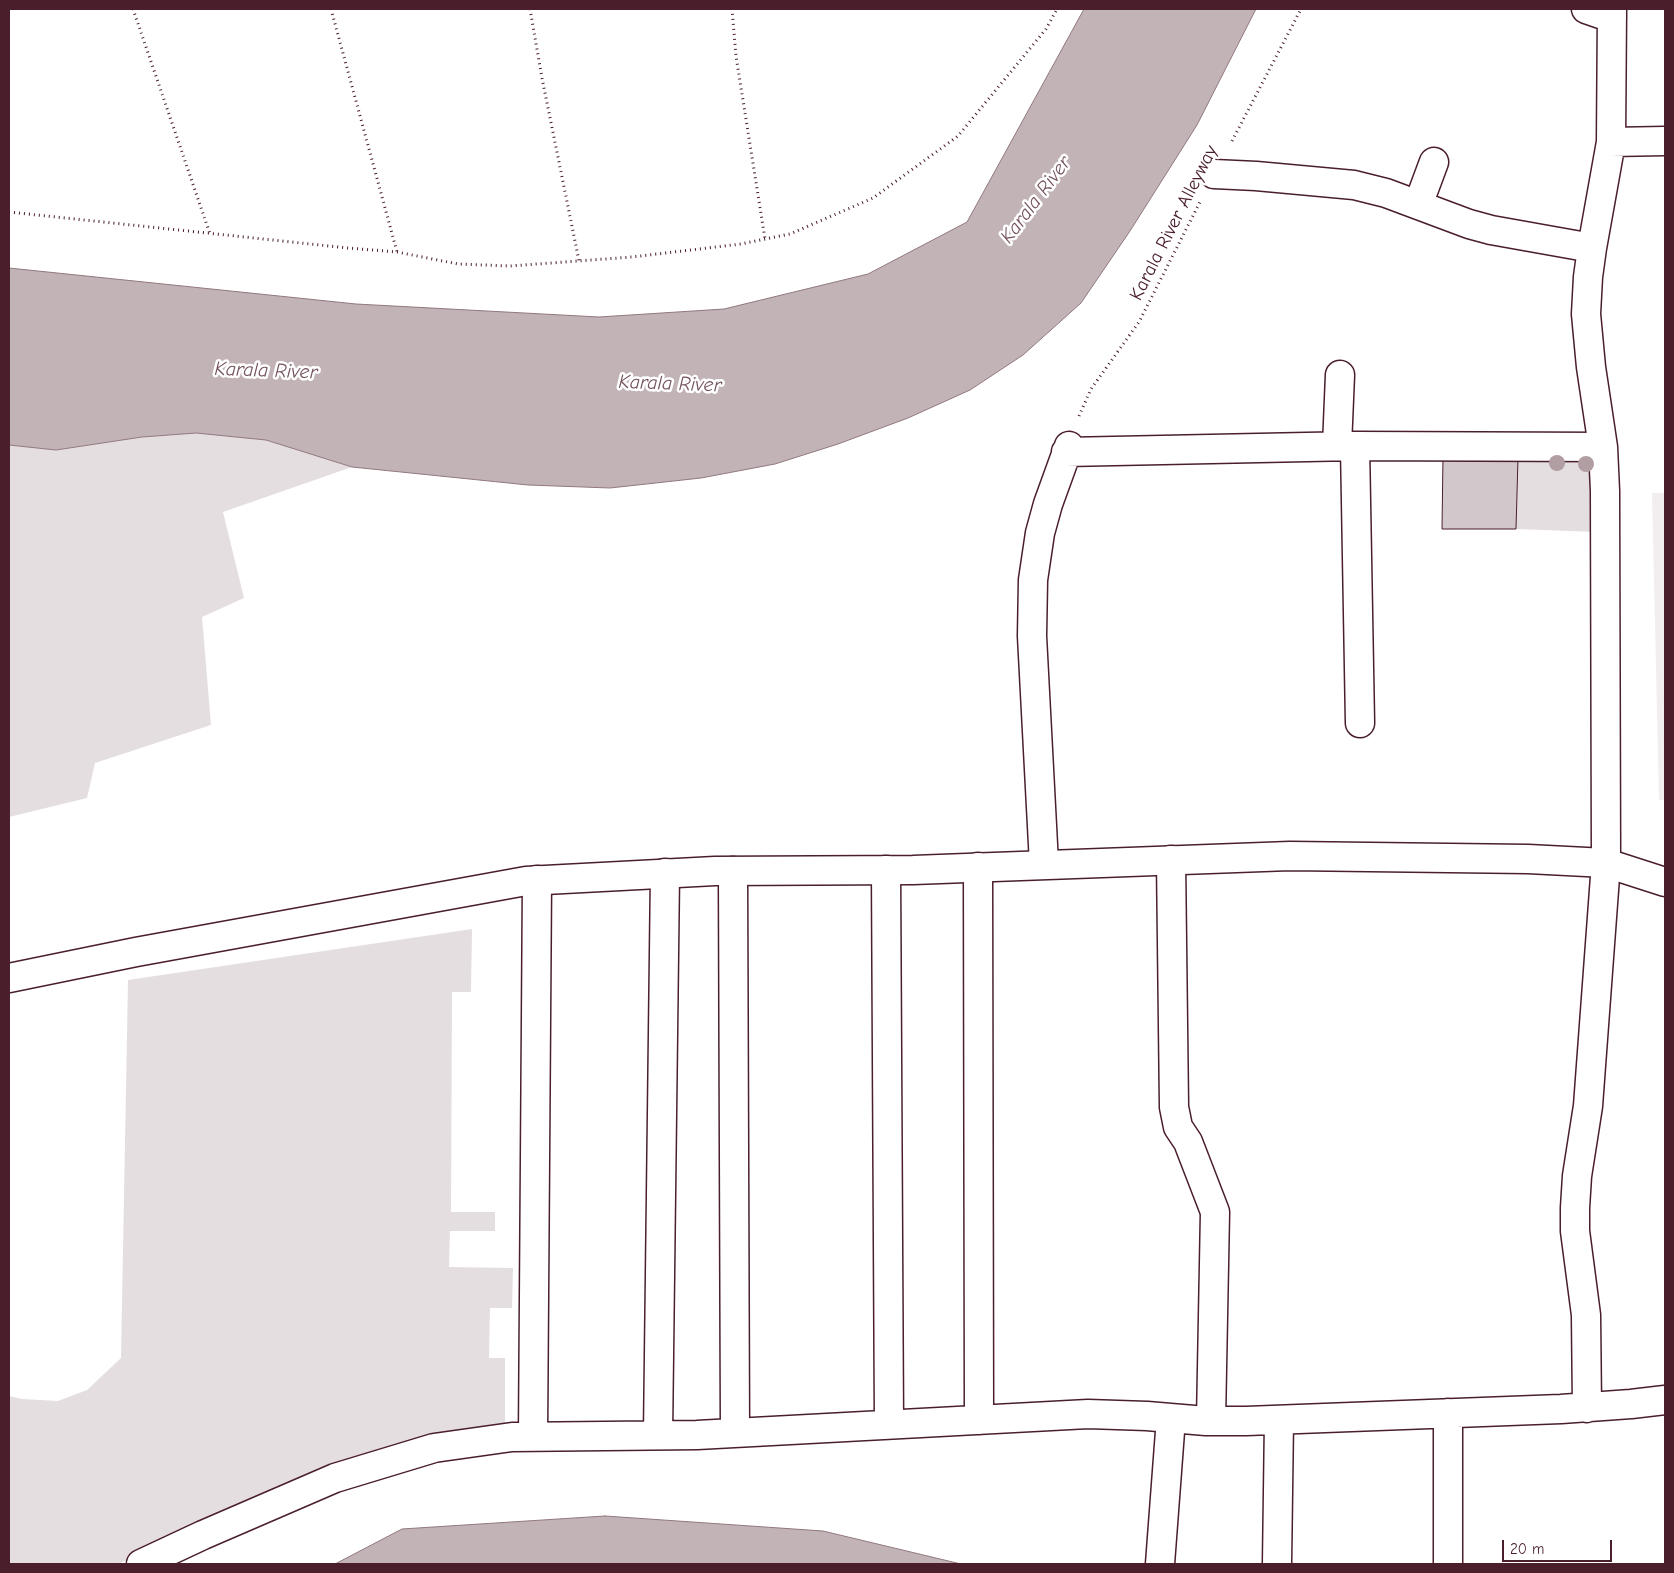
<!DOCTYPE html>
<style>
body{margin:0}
#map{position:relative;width:1674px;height:1573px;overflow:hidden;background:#fff;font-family:"Comic Neue",sans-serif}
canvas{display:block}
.frame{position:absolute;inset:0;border:10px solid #4a1f2b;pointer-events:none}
.scale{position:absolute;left:1502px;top:1540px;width:110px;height:22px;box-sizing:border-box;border:2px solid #4a1f2b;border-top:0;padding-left:6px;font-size:15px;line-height:18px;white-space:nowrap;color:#4a1f2b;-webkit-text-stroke:4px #fff;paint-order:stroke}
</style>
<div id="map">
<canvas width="1674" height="1573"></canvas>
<div class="frame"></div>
<div class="scale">20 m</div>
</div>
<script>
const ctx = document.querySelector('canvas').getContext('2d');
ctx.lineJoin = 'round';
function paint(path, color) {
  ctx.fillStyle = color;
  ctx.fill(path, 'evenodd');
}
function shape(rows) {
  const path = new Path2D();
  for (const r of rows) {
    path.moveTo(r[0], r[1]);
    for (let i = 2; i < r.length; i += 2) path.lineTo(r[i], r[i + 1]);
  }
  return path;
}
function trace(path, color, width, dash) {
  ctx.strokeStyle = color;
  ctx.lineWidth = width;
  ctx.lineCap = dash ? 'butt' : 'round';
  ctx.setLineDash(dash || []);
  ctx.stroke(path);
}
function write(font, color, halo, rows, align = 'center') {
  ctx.font = font + ' "Comic Neue",sans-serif';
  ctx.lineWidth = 5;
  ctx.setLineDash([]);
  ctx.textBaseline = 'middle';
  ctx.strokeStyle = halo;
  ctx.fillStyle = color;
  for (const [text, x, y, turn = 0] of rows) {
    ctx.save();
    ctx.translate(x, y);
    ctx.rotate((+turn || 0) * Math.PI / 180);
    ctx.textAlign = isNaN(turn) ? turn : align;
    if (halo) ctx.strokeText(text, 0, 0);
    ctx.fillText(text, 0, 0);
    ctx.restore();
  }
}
paint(shape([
 [1652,493,1665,493,1665,800,1659,800]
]), '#f2eeef');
paint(shape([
 [196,433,266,440,352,467,223,512,244,598,202,617,211,725,95,763,87,798,9,817,9,445,56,450,142,437],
 [1518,458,1588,459,1591,463,1596,532,1516,529],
 [472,929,471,992,452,992,451,1212,495,1212,495,1231,450,1231,449,1267,513,1268,512,1308,490,1308,489,1358,505,1358,505,1425,293,1483,118,1564,9,1564,9,1396,22,1399,58,1401,87,1390,121,1358,128,980]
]), '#e5dee0');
const water = shape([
 [1084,9,1256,9,1197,125,1130,231,1081,303,1023,355,970,390,908,418,838,444,775,464,701,478,610,488,528,485,352,467,266,440,196,433,142,437,56,450,9,445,9,268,356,304,599,317,724,309,868,274,967,222,1084,9],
 [605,1516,823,1531,961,1564,335,1564,402,1529,605,1516]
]);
paint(water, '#c1b3b6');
trace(water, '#91787e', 1);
const building = shape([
 [1443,456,1518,458,1516,529,1442,529,1443,456]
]);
paint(building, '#d2c7cb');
trace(building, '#4a1f2b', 1);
const minor = shape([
 [1586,9,1612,18],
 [1611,142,1665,141],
 [1214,174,1256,176,1354,185,1386,193,1469,224,1491,230,1592,248],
 [1418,205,1434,162],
 [1337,446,1340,375],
 [1355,446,1360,723],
 [1066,452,1355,446,1603,447],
 [1171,860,1174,1107,1178,1127,1188,1142,1215,1212,1211,1421],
 [1044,864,1032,636,1033,580,1040,533,1048,504,1069,446],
 [978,867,979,1420],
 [886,870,889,1424],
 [733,871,735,1432],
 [1587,1408,1586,1315,1575,1231,1575,1208,1577,1176,1588,1106,1606,863,1605,491,1603,447,1591,367,1586,314,1588,277,1592,248,1611,142,1612,9],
 [1448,1413,1448,1564],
 [658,1435,665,873],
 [533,1436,537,880],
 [141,1564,203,1535,335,1478,434,1448,512,1437,697,1435,1088,1414,1147,1416,1206,1421,1246,1421,1561,1409,1631,1404,1665,1400],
 [1160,1564,1171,1418],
 [1277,1564,1279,1420]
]);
const major = shape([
 [9,978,136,952,526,881,715,871,913,870,1290,856,1528,859,1606,863,1665,882]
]);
trace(minor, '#4a1f2b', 31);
trace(major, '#4a1f2b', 31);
trace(shape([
 [133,9,210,234],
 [331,9,397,252],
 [530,9,542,78,579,261],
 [732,9,736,56,765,239],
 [1232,141,1301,9],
 [9,212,348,248,397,252,458,264,510,266,632,257,741,244,790,234,873,198,958,136,1046,29,1057,9],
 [1079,416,1091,389,1139,322,1200,202]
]), '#4a1f2b', 3, [1, 4]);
trace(minor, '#fff', 28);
trace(major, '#fff', 28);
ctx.fillStyle = '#b19ea3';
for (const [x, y] of [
 [1557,463],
 [1586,464]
]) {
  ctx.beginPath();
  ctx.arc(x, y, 8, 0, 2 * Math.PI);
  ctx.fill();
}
write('19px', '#4a1f2b', '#fff', [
 ["Karala River Alleyway",1174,223,-63]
]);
write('italic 20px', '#74535c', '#fff', [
 ["Karala River",1036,200,-53],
 ["Karala River",266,371,2],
 ["Karala River",670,384,2]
]);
</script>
